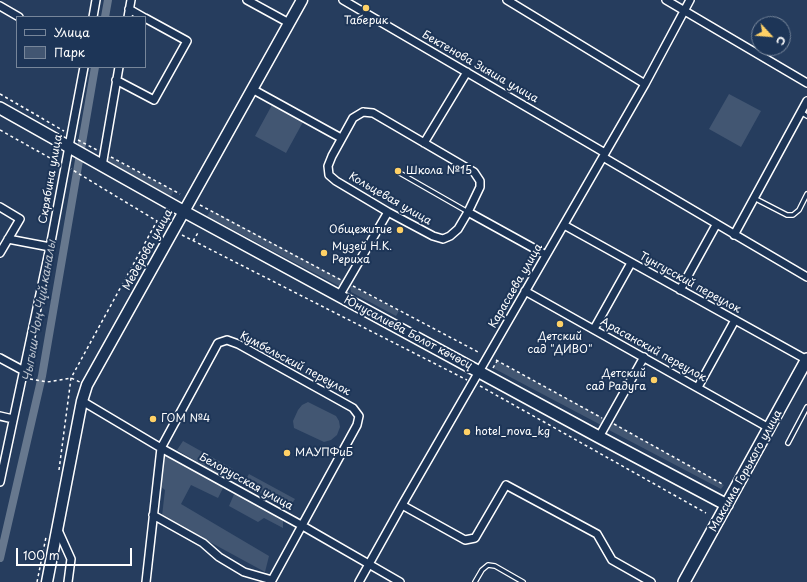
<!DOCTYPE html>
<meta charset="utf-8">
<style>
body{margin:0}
#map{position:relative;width:807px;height:582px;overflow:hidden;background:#263d5e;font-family:"Playpen Sans",sans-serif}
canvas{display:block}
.legend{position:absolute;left:16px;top:16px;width:130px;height:52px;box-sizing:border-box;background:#1d3557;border:1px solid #77869a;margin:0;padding:5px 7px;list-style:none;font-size:12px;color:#fff}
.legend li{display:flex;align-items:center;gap:8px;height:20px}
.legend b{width:20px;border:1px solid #77869a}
.north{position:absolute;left:751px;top:16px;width:40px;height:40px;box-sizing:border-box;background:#1d3557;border:1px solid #77869a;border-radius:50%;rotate:116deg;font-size:11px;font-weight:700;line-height:16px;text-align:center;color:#fff}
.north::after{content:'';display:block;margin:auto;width:14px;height:18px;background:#ffd166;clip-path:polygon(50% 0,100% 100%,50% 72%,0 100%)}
.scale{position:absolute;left:16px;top:548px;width:116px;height:18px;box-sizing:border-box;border:2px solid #fff;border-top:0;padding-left:5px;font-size:12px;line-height:14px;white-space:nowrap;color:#fff;-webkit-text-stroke:3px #1d3557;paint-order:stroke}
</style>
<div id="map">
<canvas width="807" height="582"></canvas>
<ul class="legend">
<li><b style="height:5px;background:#1d3557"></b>Улица</li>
<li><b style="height:11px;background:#425672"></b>Парк</li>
</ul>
<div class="north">С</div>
<div class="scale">100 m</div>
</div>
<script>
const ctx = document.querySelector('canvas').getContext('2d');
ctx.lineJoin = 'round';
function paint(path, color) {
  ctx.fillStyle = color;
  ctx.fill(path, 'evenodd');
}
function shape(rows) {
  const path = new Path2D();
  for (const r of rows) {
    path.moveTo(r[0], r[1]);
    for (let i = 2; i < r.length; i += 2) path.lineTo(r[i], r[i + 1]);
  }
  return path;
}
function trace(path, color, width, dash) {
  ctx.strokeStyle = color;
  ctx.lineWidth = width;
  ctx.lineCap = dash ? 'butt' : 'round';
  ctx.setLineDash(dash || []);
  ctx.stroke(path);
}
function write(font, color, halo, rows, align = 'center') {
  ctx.font = font + ' "Playpen Sans",sans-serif';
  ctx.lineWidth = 4;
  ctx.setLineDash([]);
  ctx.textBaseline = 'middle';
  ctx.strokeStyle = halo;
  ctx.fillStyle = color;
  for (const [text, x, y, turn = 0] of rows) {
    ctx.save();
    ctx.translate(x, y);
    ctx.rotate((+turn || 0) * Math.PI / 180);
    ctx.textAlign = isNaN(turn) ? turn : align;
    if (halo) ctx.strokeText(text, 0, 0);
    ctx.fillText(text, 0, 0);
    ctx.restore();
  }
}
paint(shape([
 [729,94,761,111,741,147,709,129],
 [272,105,303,122,286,153,255,136],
 [108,156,174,191,171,196,108,162],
 [211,210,344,281,339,286,207,216],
 [350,285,399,311,396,316,351,292],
 [497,361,605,419,601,425,493,368],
 [308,402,336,416,339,421,340,427,337,435,331,440,324,442,294,428,293,421,298,410,302,405],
 [611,422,724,485,721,489,607,429],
 [183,441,233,469,227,479,177,450],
 [163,452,224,486,218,498,191,485,181,504,269,556,265,572,162,516,165,490,160,486],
 [249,474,295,499,289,508,243,484],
 [235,492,283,519,283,528,264,518,258,522,229,506]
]), '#425672');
trace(shape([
 [105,17,108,0],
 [0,558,42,376,95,67]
]), '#67788e', 8);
const service = shape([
 [801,112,807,116],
 [398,172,468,212],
 [754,198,787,215,793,215,799,210,807,194],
 [788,443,807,407],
 [475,582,482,570,488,565,495,566,523,582]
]);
const minor = shape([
 [247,0,289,23],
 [343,0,605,153],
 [507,0,645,84],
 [666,0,807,83],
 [0,6,19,17],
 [129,9,143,17],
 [93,17,96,0],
 [128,17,131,0],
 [116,80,154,100,187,41,145,18],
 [252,89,341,138],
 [363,112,373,113,474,172,480,181,480,187,468,212,458,229,450,236,443,239,433,236,388,212,336,181,329,175,328,166,332,156,353,118,363,112],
 [424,143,467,72],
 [603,157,807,277],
 [102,166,119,67],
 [0,207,20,219,0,253],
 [468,212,546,255],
 [564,225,807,360],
 [734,235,807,101],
 [8,239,50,247],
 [680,290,716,225],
 [525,291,769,428],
 [339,296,388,212],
 [594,329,631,263],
 [0,358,24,371],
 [698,387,735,320],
 [82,401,161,448,301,525,400,582],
 [0,416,13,419],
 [599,437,644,357],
 [0,482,50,247,84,67],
 [402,505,465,540,475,538,506,485,597,534,612,560,651,582],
 [153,515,203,543,219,557,244,572,272,580],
 [57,528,71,559,68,582],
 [146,582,161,448,218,343,227,340,238,344,353,408,359,416,357,425,271,582],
 [359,582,402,505,645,84,690,0]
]);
const secondary = shape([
 [47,582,82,401,87,385,302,0]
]);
const primary = shape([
 [0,108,183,211,599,437,727,505],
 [684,582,807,359]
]);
trace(service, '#fff', 6);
trace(minor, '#fff', 10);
trace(secondary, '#fff', 13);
trace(primary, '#fff', 14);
trace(shape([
 [0,94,64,131],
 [0,130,59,163],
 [78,140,97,150],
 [111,157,180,194],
 [200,205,341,280],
 [182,235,467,380],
 [193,241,199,231],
 [353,286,480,353],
 [496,360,602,418],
 [493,368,497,361],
 [30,379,47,382,71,378,80,382],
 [480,386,706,513],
 [614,424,724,485],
 [59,470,71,378,157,221,71,169],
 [37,582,46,537]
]), '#fff', 1.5, [3, 3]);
trace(service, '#1d3557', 3.5);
trace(minor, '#1d3557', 7);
trace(secondary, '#1d3557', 10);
trace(primary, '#1d3557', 11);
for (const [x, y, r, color] of [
 [366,8,4,"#ffd166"],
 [398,171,4,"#ffd166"],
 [400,230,4,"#ffd166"],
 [324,253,4,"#ffd166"],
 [560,324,4,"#ffd166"],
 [654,380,4,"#ffd166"],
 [153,419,4,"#ffd166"],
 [467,432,4,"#ffd166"],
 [287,453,4,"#ffd166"]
]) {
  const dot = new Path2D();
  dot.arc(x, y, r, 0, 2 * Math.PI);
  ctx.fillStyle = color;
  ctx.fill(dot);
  trace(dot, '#1d3557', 1.5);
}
write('11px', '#fff', '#1d3557', [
 ["Таберик",366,21,"center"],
 ["Школа №15",406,171],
 ["Общежитие",392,230,"right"],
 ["Музей Н.К.",332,247],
 ["Рериха",332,260],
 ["Детский",560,337,"center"],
 ["сад \"ДИВО\"",560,350,"center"],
 ["Детский",646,374,"right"],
 ["сад Радуга",646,387,"right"],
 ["ГОМ №4",161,419],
 ["hotel_nova_kg",475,432],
 ["МАУПФиБ",295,453]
], 'left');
write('11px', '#fff', '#1d3557', [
 ["Бектенова Зияша улица",480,67,30],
 ["Скрябина улица",51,179,-80],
 ["Кольцевая улица",390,199,30],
 ["Медерова улица",148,250,-61],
 ["Тунгусский переулок",690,283,29],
 ["Карасаева улица",516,286,-60],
 ["Юнусалиева Болот көчөсү",408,333,28],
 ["Арасанский переулок",653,350,29],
 ["Кумбельский переулок",295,364,28],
 ["Максима Горького улица",746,471,-61],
 ["Белорусская улица",246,482,29]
]);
write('italic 12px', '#bbc2cc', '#1d3557', [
 ["Чыгыш Чоң Чүй каналы",40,311,-80]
]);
</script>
